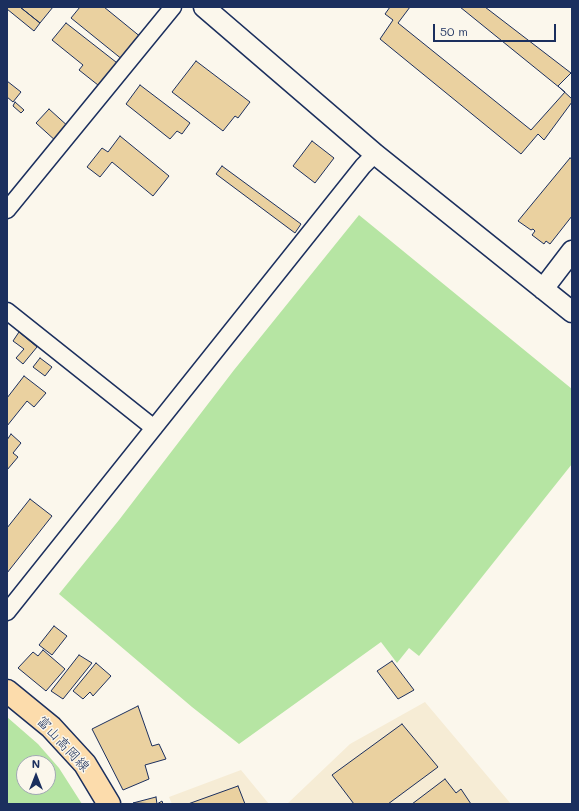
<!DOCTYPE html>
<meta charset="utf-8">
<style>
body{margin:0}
#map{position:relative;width:579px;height:811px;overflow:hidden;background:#fbf7ec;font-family:Mali,sans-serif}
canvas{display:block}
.frame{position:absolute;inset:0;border:8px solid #1b2f5e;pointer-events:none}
.north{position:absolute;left:16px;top:755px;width:40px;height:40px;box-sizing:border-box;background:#fbf7ec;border:1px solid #a1a7b3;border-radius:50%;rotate:0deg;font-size:11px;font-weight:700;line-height:16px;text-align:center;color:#1b2f5e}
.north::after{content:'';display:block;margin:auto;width:14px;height:18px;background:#1b2f5e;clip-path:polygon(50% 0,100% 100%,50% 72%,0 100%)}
.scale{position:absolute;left:433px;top:24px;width:123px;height:18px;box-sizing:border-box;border:2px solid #1b2f5e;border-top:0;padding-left:5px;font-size:12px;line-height:14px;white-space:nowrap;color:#1b2f5e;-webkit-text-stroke:3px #fbf7ec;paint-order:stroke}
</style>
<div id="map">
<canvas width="579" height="811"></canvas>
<div class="frame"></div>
<div class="north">N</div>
<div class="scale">50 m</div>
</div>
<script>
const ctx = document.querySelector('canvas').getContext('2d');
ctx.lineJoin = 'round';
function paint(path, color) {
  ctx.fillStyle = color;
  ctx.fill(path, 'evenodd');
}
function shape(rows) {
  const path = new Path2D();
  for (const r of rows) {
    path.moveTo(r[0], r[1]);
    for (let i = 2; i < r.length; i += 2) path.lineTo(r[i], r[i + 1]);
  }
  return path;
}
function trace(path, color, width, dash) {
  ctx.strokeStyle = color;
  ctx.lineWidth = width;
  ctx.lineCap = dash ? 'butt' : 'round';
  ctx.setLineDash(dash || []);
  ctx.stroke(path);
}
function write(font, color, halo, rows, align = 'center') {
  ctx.font = font + ' Mali,"Klee One",sans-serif';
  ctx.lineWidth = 3;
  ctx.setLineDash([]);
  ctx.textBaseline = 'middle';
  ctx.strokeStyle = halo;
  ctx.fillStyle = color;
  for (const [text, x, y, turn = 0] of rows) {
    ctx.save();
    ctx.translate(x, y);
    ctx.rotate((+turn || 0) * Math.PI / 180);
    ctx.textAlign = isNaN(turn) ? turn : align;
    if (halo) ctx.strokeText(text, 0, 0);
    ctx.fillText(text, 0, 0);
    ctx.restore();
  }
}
paint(shape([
 [425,702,511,804,287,804,350,744],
 [241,770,269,804,172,804,169,797]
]), '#f6ecd5');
paint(shape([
 [359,215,572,389,572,464,419,656,409,648,397,663,381,642,239,744,192,707,59,594,119,520,234,370],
 [7,717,38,744,59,768,82,804,7,804],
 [24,763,48,763,48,787,24,787]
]), '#b6e5a3');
const building = shape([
 [7,7,20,7,40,23,34,31,7,9,7,7],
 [20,7,53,7,40,23,20,7],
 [80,7,104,7,142,38,123,60,71,18,80,7],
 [390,7,485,7,571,73,558,86,572,99,572,102,544,140,538,134,521,154,380,39,393,20,385,14,390,7],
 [410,7,460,7,565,92,531,130,398,23,410,7],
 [66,23,121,66,103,89,79,70,83,65,52,40,66,23],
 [196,61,250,102,238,118,235,116,223,131,172,92,196,61],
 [7,81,21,92,13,102,7,97,7,81],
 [140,85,190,123,182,134,177,131,170,139,126,104,140,85],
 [15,102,24,110,21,113,13,106,15,102],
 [49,109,70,128,57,142,36,123,49,109],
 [120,136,169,176,153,196,112,162,100,177,87,167,102,148,108,152,120,136],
 [312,141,334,158,315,183,293,166,312,141],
 [570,158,572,159,572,216,550,244,546,241,544,244,532,235,535,231,533,229,531,230,518,221,570,158],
 [222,166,301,224,295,233,216,174,222,166],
 [19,332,37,347,23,364,16,358,24,349,13,341,19,332],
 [40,358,52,367,45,376,33,367,40,358],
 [24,376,46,393,34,407,27,401,7,426,7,398,24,376],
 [11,434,21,443,13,453,18,457,7,470,7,440,11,434],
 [30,499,52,516,7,573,7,528,30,499],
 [54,626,67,636,52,655,39,645,54,626],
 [43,650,65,669,46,691,18,668,33,652,38,656,43,650],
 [79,655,92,663,63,699,51,691,79,655],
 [392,661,414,690,398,699,377,671,392,661],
 [96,663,111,676,93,696,90,692,83,699,73,691,96,663],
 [138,706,152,746,159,744,166,759,145,765,149,779,123,790,92,729,138,706],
 [402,724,438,767,388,804,354,804,332,775,402,724],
 [445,779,456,793,461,789,471,804,412,804,445,779],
 [238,786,245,804,188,804,238,786],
 [156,797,157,804,162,801,163,804,133,803,156,797]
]);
paint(building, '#ead1a0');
trace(building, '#1b2f5e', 1);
const minor = shape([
 [7,210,173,7],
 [7,311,154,428],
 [7,612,363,166,375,154]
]);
const tertiary = shape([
 [204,7,375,154,572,312],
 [543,289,572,251]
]);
const primary = shape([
 [7,691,51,727,85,764,109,804]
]);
trace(minor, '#1b2f5e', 19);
trace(tertiary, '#1b2f5e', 23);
trace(primary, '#1b2f5e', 25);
trace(minor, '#fbf7ec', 16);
trace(tertiary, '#fbf7ec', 20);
trace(primary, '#fcdcac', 22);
write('14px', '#1b2f5e', '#fbf7ec', [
 ["富山高岡線",63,744,47]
]);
</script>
